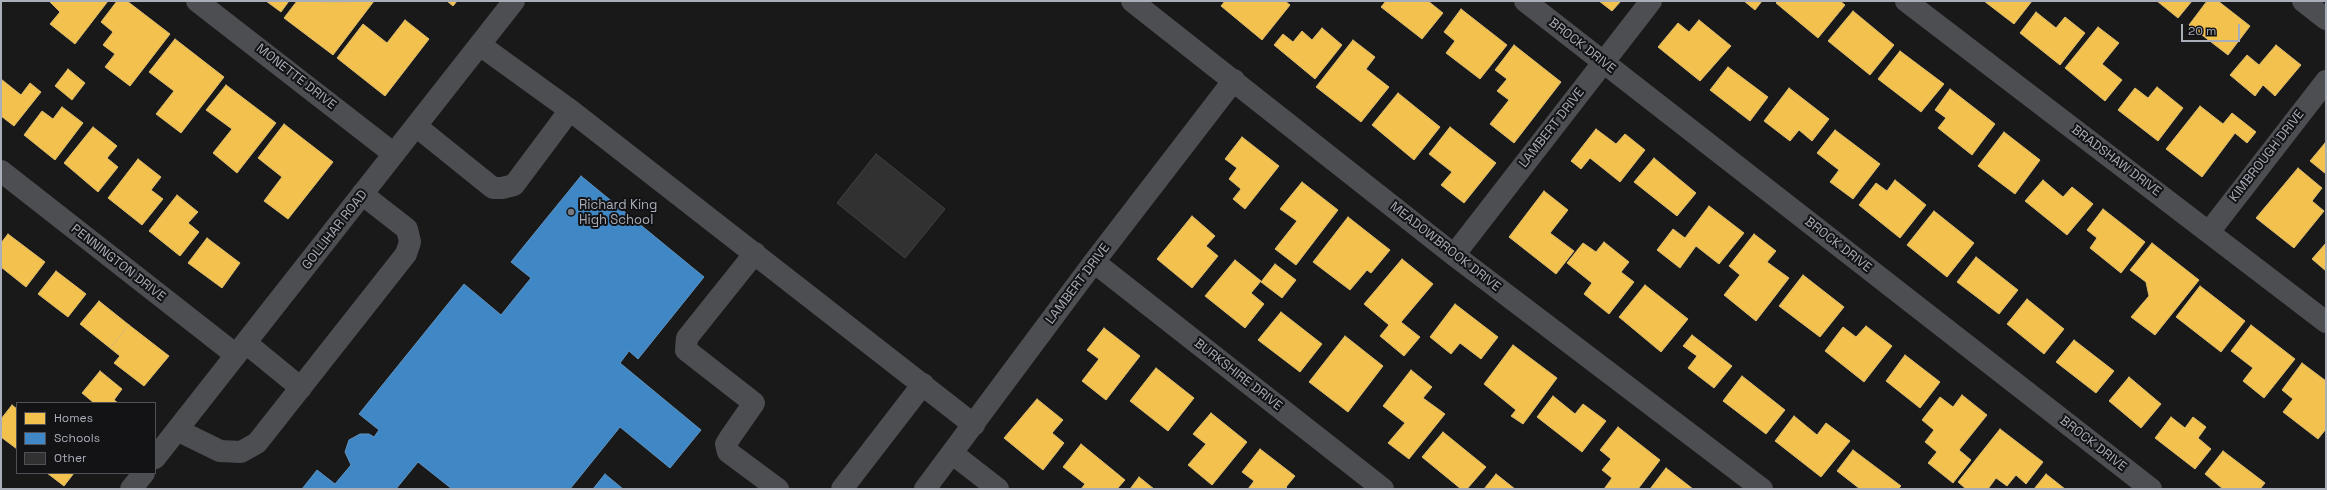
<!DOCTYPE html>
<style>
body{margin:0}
#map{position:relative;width:2327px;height:490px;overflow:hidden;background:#191919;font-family:"Space Grotesk",sans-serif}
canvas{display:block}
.frame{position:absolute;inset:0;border:2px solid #aaaeb9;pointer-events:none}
.legend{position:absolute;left:16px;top:402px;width:140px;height:72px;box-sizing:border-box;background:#131315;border:1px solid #4f5157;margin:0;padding:5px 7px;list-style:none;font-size:12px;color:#aaaeb9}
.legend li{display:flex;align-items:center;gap:8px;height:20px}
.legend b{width:20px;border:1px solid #4f5157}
.scale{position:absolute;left:2181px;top:24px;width:59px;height:18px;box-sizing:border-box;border:2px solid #aaaeb9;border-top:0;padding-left:5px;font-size:12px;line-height:14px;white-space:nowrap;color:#aaaeb9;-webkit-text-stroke:3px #131315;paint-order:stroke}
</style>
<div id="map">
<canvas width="2327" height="490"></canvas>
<div class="frame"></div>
<ul class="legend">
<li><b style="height:11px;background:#f2c14e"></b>Homes</li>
<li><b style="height:11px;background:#3f88c5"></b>Schools</li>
<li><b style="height:11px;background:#313131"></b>Other</li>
</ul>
<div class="scale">20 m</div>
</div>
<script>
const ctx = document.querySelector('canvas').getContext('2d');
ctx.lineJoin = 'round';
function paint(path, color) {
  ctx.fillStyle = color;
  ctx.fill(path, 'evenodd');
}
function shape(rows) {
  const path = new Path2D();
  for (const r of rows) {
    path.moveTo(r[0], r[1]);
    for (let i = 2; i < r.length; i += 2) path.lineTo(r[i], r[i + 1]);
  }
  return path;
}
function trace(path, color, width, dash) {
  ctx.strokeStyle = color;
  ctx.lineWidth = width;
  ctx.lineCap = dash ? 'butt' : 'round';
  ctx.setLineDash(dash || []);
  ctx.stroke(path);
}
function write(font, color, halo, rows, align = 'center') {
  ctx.font = font + ' "Space Grotesk",sans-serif';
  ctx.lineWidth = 4;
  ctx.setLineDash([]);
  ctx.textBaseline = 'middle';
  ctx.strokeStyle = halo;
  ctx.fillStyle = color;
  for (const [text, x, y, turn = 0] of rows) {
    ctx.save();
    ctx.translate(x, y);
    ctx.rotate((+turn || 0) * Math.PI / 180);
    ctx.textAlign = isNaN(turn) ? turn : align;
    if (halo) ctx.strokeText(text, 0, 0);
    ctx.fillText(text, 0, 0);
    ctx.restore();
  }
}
const homes = shape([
 [49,1,108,1,75,44,50,24,60,12,49,1],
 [117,1,127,1,170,34,130,86,105,67,115,54,103,45,113,32,101,22,117,1],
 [266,1,289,1,281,12,266,1],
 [297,1,334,2,374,1,333,55,284,18,297,1],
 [447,1,457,1,453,6,447,1],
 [1225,1,1285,1,1290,5,1262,40,1221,6,1225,1],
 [1386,1,1428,1,1443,13,1422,39,1381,7,1386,1],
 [1599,1,1621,1,1612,11,1599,1],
 [1744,1,1762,1,1755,10,1744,1],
 [1778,1,1840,1,1845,5,1818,38,1776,3,1778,1],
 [1984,1,2032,1,2014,24,1984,1],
 [2157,1,2192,1,2178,18,2157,1],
 [2207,1,2218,1,2250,26,2228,55,2189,25,2207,1],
 [1461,9,1507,45,1480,79,1446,53,1455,41,1444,32,1461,9],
 [1853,11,1894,45,1870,75,1828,41,1853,11],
 [2036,12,2056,28,2065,17,2085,33,2060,65,2020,33,2036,12],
 [405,20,429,39,385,96,337,58,363,24,387,43,405,20],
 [1699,20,1731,46,1700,81,1658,47,1678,23,1689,32,1699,20],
 [2098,27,2119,43,2102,64,2122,80,2105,101,2065,68,2098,27],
 [1322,28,1342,45,1315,79,1274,45,1283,34,1293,42,1302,31,1312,40,1322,28],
 [175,39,224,77,181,133,156,114,174,91,149,72,175,39],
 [1353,40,1375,57,1366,69,1389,87,1361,122,1316,87,1353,40],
 [1514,45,1561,82,1514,143,1490,124,1509,100,1497,91,1507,79,1495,70,1514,45],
 [2276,45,2301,65,2275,96,2263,85,2255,96,2230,75,2247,55,2259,65,2276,45],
 [1900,51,1944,84,1921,112,1878,79,1900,51],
 [1728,67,1768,97,1750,121,1710,90,1728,67],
 [68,69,85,83,72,100,55,86,68,69],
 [1,79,21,95,30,83,41,92,14,126,1,116,1,79],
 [226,85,276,123,237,173,213,153,232,129,206,110,226,85],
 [2157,87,2183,108,2158,141,2118,110,2135,88,2148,98,2157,87],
 [1789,88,1829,119,1812,141,1799,130,1790,141,1764,121,1789,88],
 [1950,89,1995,124,1972,155,1938,128,1946,118,1935,110,1950,89],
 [1398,93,1440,127,1414,160,1372,125,1398,93],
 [2200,106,2223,124,2232,113,2256,132,2247,143,2235,133,2202,177,2166,149,2200,106],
 [62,107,83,123,55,160,24,135,42,111,53,119,62,107],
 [284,124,333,162,288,219,264,201,282,177,258,158,284,124],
 [93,127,117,146,107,158,118,167,98,192,64,163,93,127],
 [1450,127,1496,163,1464,203,1441,185,1452,172,1429,154,1450,127],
 [1596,129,1616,144,1625,134,1645,150,1620,182,1590,158,1581,169,1571,161,1596,129],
 [1835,130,1880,164,1853,199,1830,182,1839,170,1817,153,1835,130],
 [2004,132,2040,160,2015,194,1978,166,2004,132],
 [1242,137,1279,166,1245,209,1233,199,1241,189,1229,179,1237,168,1225,159,1242,137],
 [2325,143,2326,144,2326,174,2310,161,2325,143],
 [1654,158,1696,193,1677,216,1634,182,1654,158],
 [138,159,161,177,151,190,163,199,142,225,108,198,138,159],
 [2298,168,2322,188,2312,201,2324,211,2294,248,2256,218,2298,168],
 [1895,180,1926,205,1900,238,1859,205,1876,183,1887,191,1895,180],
 [2043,180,2063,197,2072,187,2093,204,2067,235,2025,201,2043,180],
 [1302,182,1338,210,1296,265,1275,249,1297,221,1280,209,1302,182],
 [1544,191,1568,210,1550,233,1574,251,1556,274,1509,237,1544,191],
 [177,195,198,212,188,223,199,232,180,256,149,231,177,195],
 [1709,206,1744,233,1719,264,1696,246,1680,268,1657,250,1673,229,1685,238,1709,206],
 [2103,209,2145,242,2121,273,2090,248,2097,238,2087,230,2103,209],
 [1934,211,1974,243,1947,277,1907,245,1934,211],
 [1192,216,1215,236,1206,246,1218,256,1192,288,1157,259,1192,216],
 [1348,217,1390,250,1371,273,1367,270,1350,290,1313,262,1348,217],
 [8,234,45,262,26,287,1,267,1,243,8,234],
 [1754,234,1776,251,1767,262,1789,278,1756,321,1724,295,1740,275,1729,266,1754,234],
 [207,238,240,263,222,288,188,263,207,238],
 [1604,242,1629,262,1621,272,1634,282,1609,314,1584,294,1592,283,1567,263,1583,243,1596,252,1604,242],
 [2152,243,2199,280,2155,335,2131,317,2149,296,2146,282,2130,270,2152,243],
 [2326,243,2326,271,2312,259,2326,243],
 [1976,257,2018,290,1999,314,1957,282,1976,257],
 [1402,259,1433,284,1401,322,1420,337,1404,356,1380,336,1389,325,1364,304,1402,259],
 [1235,260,1261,281,1251,293,1264,304,1245,328,1205,296,1235,260],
 [1275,264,1296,280,1282,298,1261,282,1275,264],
 [56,271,86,294,68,317,38,294,56,271],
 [1803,275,1844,307,1820,337,1779,306,1803,275],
 [1645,285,1688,319,1661,352,1619,317,1645,285],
 [2200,286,2245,321,2221,352,2176,317,2200,286],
 [2027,299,2064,329,2044,354,2007,324,2027,299],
 [99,301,129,325,110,348,80,324,99,301],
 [1455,304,1498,337,1481,359,1460,343,1451,354,1430,337,1455,304],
 [1281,312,1322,344,1300,372,1258,340,1281,312],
 [129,325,169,356,144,386,114,363,120,356,110,348,129,325],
 [2251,325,2295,359,2264,398,2243,381,2253,368,2231,351,2251,325],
 [1866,326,1892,346,1864,382,1825,351,1843,327,1856,337,1866,326],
 [1104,328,1140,356,1106,400,1082,381,1099,359,1087,350,1104,328],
 [1692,335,1732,366,1714,388,1688,368,1697,356,1683,346,1692,335],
 [1345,336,1383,366,1348,412,1309,382,1345,336],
 [2074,340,2114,371,2096,393,2056,362,2074,340],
 [1513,345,1557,378,1523,424,1511,416,1516,410,1484,384,1513,345],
 [1905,355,1940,382,1920,408,1886,381,1905,355],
 [2302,363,2326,381,2326,429,2318,439,2283,412,2293,399,2282,390,2302,363],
 [1156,368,1194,398,1168,431,1130,401,1156,368],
 [1411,370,1432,387,1423,398,1445,414,1409,459,1388,443,1405,423,1383,406,1411,370],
 [100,371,122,389,114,400,118,403,94,403,82,393,100,371],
 [1742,376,1785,410,1766,434,1723,401,1742,376],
 [2129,377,2161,404,2141,428,2109,401,2129,377],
 [1962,395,1987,415,1959,450,1971,460,1953,483,1928,463,1937,452,1925,442,1934,430,1922,420,1940,397,1953,407,1962,395],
 [1553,396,1575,414,1583,404,1606,421,1582,452,1537,417,1553,396],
 [1037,399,1063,420,1052,433,1064,443,1043,470,1004,438,1037,399],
 [12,405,17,409,17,449,1,437,1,419,12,405],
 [1211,413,1247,442,1212,485,1188,465,1206,444,1193,434,1211,413],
 [1794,416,1817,435,1826,423,1850,441,1821,477,1775,441,1794,416],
 [2171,417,2185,428,2193,417,2206,427,2198,438,2211,449,2195,469,2155,438,2171,417],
 [1618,427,1660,460,1638,489,1604,489,1612,478,1602,470,1611,459,1600,450,1618,427],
 [2000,429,2043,462,2026,484,2016,475,2007,486,1996,478,1988,489,1966,489,1958,482,2000,429],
 [1443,432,1486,467,1467,489,1461,489,1422,457,1443,432],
 [1081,444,1125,480,1117,489,1081,489,1085,484,1063,467,1081,444],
 [1260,449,1295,476,1286,487,1288,489,1248,489,1254,481,1242,472,1260,449],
 [1853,450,1901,486,1898,489,1860,489,1837,471,1853,450],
 [2223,451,2265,483,2260,489,2223,489,2205,474,2223,451],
 [1666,468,1693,489,1650,489,1666,468],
 [47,473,74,473,64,486,47,473],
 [1496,474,1515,489,1484,489,1496,474],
 [2046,474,2065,489,2034,489,2046,474],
 [1139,477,1154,489,1130,489,1139,477]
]);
paint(homes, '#f2c14e');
trace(homes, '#dcbb6e', 1);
const schools = shape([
 [581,176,704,277,638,359,629,351,620,363,701,430,670,468,620,427,570,489,452,489,418,462,396,489,302,489,317,470,335,484,351,465,345,452,349,440,360,434,369,434,374,437,379,430,359,414,464,284,501,315,531,278,511,262,581,176],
 [605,474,623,489,593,489,605,474]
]);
paint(schools, '#3f88c5');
trace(schools, '#5f93c1', 1);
const building = shape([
 [876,154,945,209,905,258,837,203,876,154]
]);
paint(building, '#313131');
trace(building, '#414245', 1);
trace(shape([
 [197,1,394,154],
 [1132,1,1454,255,1762,489],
 [1525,1,2151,489],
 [1906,1,2326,322],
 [2303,1,2326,19],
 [570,110,974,425],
 [416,126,493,188,502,188,514,185,570,110,480,45],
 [1,171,236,355],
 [2209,232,2326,81],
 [755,253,687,338,686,350,754,403,731,436,726,444,728,452,778,489],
 [1454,255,1651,1],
 [1094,262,1383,489],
 [246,343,301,388],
 [177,430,220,451,241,452,257,443,406,254,410,242,407,229,362,194],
 [953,454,998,489],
 [155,458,514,1],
 [131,489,144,473],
 [842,489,923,384],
 [925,489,1094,262,1234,80]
]), '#4d4e52', 22);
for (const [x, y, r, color] of [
 [571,212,4,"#777a81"]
]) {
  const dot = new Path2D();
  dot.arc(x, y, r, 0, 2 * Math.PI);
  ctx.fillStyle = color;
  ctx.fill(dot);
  trace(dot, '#131315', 1.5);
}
write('13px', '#aaaeb9', '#131315', [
 ["BROCK DRIVE",1582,46,38],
 ["MONETTE DRIVE",296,77,38],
 ["LAMBERT DRIVE",1552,128,-52],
 ["KIMBROUGH DRIVE",2267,156,-52],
 ["BRADSHAW DRIVE",2116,161,37],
 ["GOLLIHAR ROAD",335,230,-52],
 ["BROCK DRIVE",1838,245,38],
 ["MEADOWBROOK DRIVE",1445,247,38],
 ["PENNINGTON DRIVE",118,263,38],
 ["LAMBERT DRIVE",1078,284,-53],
 ["BURKSHIRE DRIVE",1238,375,38],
 ["BROCK DRIVE",2093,444,38]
]);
write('13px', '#aaaeb9', '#131315', [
 ["Richard King",579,205],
 ["High School",579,220]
], 'left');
</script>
